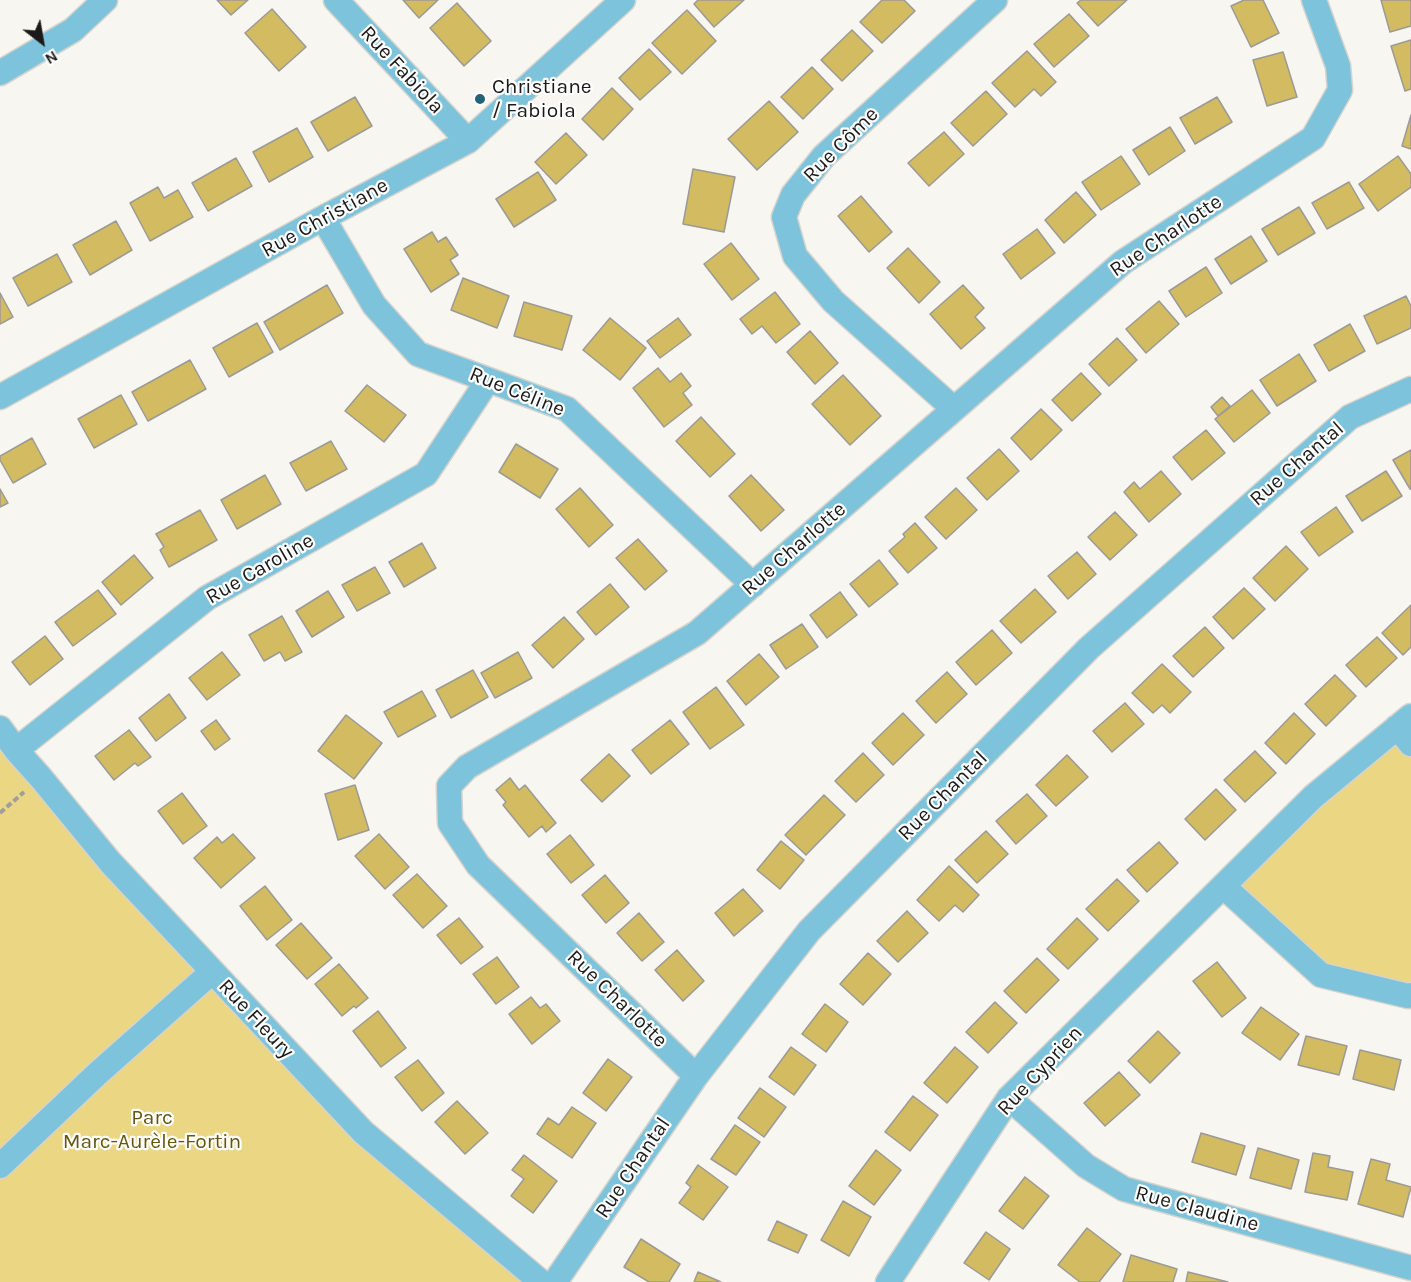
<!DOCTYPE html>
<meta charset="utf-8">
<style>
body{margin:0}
#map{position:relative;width:1411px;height:1282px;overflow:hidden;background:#f7f6f0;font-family:Karla,sans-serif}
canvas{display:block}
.north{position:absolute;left:12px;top:12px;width:60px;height:60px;-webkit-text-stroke:4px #fff;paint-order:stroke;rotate:149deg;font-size:16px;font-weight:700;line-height:24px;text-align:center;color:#1b1a18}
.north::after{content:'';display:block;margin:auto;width:21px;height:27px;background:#1b1a18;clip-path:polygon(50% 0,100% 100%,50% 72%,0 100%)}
</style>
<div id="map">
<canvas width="1411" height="1282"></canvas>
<div class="north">N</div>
</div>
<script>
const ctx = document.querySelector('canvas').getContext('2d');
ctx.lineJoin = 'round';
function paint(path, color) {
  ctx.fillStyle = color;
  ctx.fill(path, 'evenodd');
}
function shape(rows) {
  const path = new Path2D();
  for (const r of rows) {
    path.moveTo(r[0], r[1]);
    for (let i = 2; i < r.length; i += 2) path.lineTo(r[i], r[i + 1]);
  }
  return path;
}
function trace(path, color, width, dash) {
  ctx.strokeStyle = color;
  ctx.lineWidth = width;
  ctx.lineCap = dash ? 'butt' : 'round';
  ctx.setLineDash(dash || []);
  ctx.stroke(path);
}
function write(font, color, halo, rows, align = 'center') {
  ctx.font = font + ' Karla,sans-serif';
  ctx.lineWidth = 4.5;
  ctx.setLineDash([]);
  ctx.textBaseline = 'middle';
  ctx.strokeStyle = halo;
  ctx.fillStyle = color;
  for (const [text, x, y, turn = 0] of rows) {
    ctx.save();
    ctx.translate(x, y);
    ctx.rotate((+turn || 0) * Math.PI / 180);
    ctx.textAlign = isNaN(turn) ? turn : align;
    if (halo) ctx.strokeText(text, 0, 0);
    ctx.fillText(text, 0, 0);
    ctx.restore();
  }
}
paint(shape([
 [1397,727,1411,744,1411,995,1321,975,1223,886],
 [0,728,363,1132,541,1282,0,1282]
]), '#ebd684');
const building = shape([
 [217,0,248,0,231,15,217,0],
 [403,0,438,0,419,18,403,0],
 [698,0,744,0,714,27,694,4,698,0],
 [882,0,904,0,915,11,882,43,860,22,882,0],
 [1081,0,1127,0,1098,26,1077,3,1081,0],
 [1244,0,1263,0,1279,33,1251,47,1231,6,1244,0],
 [1381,0,1411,0,1411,26,1390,32,1381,0],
 [457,3,491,41,464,66,430,28,457,3],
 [272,9,306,47,279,71,245,33,272,9],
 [687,10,716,41,682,74,652,43,687,10],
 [1069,14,1089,36,1054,67,1034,44,1069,14],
 [852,30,873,51,842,81,821,60,852,30],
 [1411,40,1411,89,1405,91,1391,46,1411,40],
 [649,49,671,72,640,100,619,78,649,49],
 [1027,51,1056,82,1041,96,1034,89,1015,107,992,83,1027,51],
 [1283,52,1297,97,1267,106,1253,60,1283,52],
 [812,67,833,89,803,119,781,97,812,67],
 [612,88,633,109,603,140,582,119,612,88],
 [986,91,1007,114,973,146,951,123,986,91],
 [355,97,372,126,328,151,311,122,355,97],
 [1217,97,1232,122,1195,144,1180,118,1217,97],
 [769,101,798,132,757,170,728,139,769,101],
 [1411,115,1411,149,1402,146,1411,115],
 [1170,127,1185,151,1149,175,1133,150,1170,127],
 [297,128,313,157,269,182,253,152,297,128],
 [944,132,964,154,929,186,908,163,944,132],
 [566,133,587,155,556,184,535,162,566,133],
 [1121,156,1140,184,1101,210,1082,182,1121,156],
 [1398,156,1411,174,1411,187,1378,211,1359,184,1398,156],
 [236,158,252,186,208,211,192,183,236,158],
 [693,169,735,177,724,232,683,224,693,169],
 [538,172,556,200,514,227,496,199,538,172],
 [1349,182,1364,208,1327,229,1312,203,1349,182],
 [158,187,164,198,178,190,193,217,150,241,130,203,158,187],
 [1076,192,1096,215,1064,243,1045,220,1076,192],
 [861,196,892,232,869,252,838,216,861,196],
 [1299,207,1315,233,1278,255,1262,229,1299,207],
 [116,221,132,250,90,275,73,245,116,221],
 [1037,229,1055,253,1021,279,1003,254,1037,229],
 [432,232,438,242,446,237,458,255,450,260,459,274,431,292,404,249,432,232],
 [1251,236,1267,261,1231,284,1215,259,1251,236],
 [731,243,759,279,732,300,704,264,731,243],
 [908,248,940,282,919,303,887,268,908,248],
 [57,254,72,282,28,306,13,278,57,254],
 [1206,267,1222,293,1186,317,1169,291,1206,267],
 [463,278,509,296,497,328,451,310,463,278],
 [327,285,343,313,280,350,264,322,327,285],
 [963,285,984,308,975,317,985,328,961,349,930,314,963,285],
 [775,292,800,324,776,343,762,326,752,334,740,319,775,292],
 [0,293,13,317,0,324,0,293],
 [1406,296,1411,306,1411,328,1377,344,1364,316,1406,296],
 [1159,301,1179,324,1146,353,1126,329,1159,301],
 [524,302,572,316,562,350,514,336,524,302],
 [610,318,646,348,620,380,583,350,610,318],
 [678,318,691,335,660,358,647,341,678,318],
 [257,323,273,352,229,377,213,348,257,323],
 [1350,324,1365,351,1329,371,1314,345,1350,324],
 [810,331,838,363,815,384,787,352,810,331],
 [1117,338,1137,360,1109,386,1089,364,1117,338],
 [1299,354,1316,381,1277,406,1260,380,1299,354],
 [190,360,206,389,148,421,132,392,190,360],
 [658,368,670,382,681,373,691,386,683,393,692,405,664,427,633,388,658,368],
 [1081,373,1101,394,1072,421,1052,400,1081,373],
 [843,375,881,416,850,445,812,404,843,375],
 [367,385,406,415,384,442,345,411,367,385],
 [1252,390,1270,413,1234,442,1215,419,1252,390],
 [121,395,137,424,94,448,78,419,121,395],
 [1222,397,1230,406,1218,416,1211,407,1222,397],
 [1041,409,1062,430,1031,460,1011,438,1041,409],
 [701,417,735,454,710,477,676,441,701,417],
 [1206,430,1225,453,1192,480,1173,457,1206,430],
 [32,438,46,464,13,483,0,460,0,456,32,438],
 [331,441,347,469,306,491,290,463,331,441],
 [516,444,558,469,540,498,499,472,516,444],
 [999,449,1019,471,987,500,967,478,999,449],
 [1411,450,1411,489,1410,489,1393,460,1411,450],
 [1161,471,1181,494,1149,522,1124,492,1134,482,1140,489,1161,471],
 [1386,471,1402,496,1362,521,1346,496,1386,471],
 [265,475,281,504,237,529,221,500,265,475],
 [751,475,784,510,761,531,729,496,751,475],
 [580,488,613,525,589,547,556,509,580,488],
 [956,488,977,510,946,539,925,517,956,488],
 [0,489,8,503,0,507,0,489],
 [1336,507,1353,532,1319,556,1301,532,1336,507],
 [200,510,217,540,169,567,160,550,164,547,156,534,200,510],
 [1115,512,1137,535,1110,560,1088,537,1115,512],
 [915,523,937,548,908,573,889,551,905,537,903,534,915,523],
 [638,539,667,571,645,590,616,558,638,539],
 [422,543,436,568,404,587,389,562,422,543],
 [1286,546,1308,569,1275,601,1253,578,1286,546],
 [1077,552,1096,574,1068,599,1048,576,1077,552],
 [134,555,153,578,121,605,102,582,134,555],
 [879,560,898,584,869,607,850,584,879,560],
 [375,567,390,593,357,611,342,585,375,567],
 [610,584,629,607,596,635,577,612,610,584],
 [1244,588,1265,609,1233,639,1213,617,1244,588],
 [1035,589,1056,612,1021,643,1000,621,1035,589],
 [98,590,116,614,73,646,55,622,98,590],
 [328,591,344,617,312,637,296,611,328,591],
 [840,592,857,615,827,638,810,615,840,592],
 [1411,605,1411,647,1403,655,1382,633,1411,605],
 [282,616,302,652,285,661,280,652,264,661,249,635,282,616],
 [564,617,584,639,553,668,532,645,564,617],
 [802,624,818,647,786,669,770,645,802,624],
 [1205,627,1224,648,1193,677,1173,656,1205,627],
 [992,630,1012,653,976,685,956,662,992,630],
 [45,636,63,659,30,685,12,662,45,636],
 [1377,637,1397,658,1366,687,1346,665,1377,637],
 [222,652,240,675,207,700,189,678,222,652],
 [518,652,532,678,495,698,481,673,518,652],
 [759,654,779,677,746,705,727,681,759,654],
 [1162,664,1191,692,1170,713,1162,705,1153,713,1132,693,1162,664],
 [473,670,488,697,451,718,436,690,473,670],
 [947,672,967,694,936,723,916,701,947,672],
 [1335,675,1356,696,1326,726,1305,704,1335,675],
 [716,687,744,725,710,749,683,712,716,687],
 [422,691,436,716,398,737,384,712,422,691],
 [169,694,186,718,156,741,139,718,169,694],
 [1125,703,1144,724,1112,752,1093,731,1125,703],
 [903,713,924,735,893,765,872,743,903,713],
 [1294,713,1315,734,1286,764,1265,743,1294,713],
 [346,715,382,743,354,779,318,751,346,715],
 [216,720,230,739,215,750,201,731,216,720],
 [670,720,689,744,651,774,632,750,670,720],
 [129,730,151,757,138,766,135,763,114,780,95,756,129,730],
 [1255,751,1276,773,1245,802,1224,780,1255,751],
 [863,753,884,775,856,802,835,781,863,753],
 [609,754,630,776,602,802,581,780,609,754],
 [1067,755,1088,777,1056,806,1036,785,1067,755],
 [510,778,519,790,525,785,556,823,546,832,542,826,529,837,503,805,506,802,496,790,510,778],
 [355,785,369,830,338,840,325,794,355,785],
 [1216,789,1236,810,1205,840,1185,819,1216,789],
 [182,793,207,826,183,844,158,811,182,793],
 [1027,794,1047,816,1016,844,996,821,1027,794],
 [824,795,845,815,806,855,785,835,824,795],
 [986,831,1008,854,977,883,955,860,986,831],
 [233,834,255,858,221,888,194,858,217,837,222,843,233,834],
 [379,834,409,867,385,889,355,856,379,834],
 [570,835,594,865,571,883,547,854,570,835],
 [781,841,804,860,780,889,757,870,781,841],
 [1159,842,1178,863,1147,892,1127,870,1159,842],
 [949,866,979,895,963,912,955,905,939,921,917,900,949,866],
 [417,874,447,906,423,928,393,895,417,874],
 [605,875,629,903,606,923,582,895,605,875],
 [1117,879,1139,901,1108,931,1086,909,1117,879],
 [265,886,292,920,267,940,240,906,265,886],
 [743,889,763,911,734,936,715,913,743,889],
 [907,911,928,933,898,962,877,941,907,911],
 [639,913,664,942,642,961,617,933,639,913],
 [459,918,483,947,461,964,437,935,459,918],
 [1077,918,1098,939,1068,969,1047,949,1077,918],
 [301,923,332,958,307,979,276,945,301,923],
 [677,950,704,981,683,1001,655,970,677,950],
 [868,953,891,974,863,1005,840,984,868,953],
 [497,957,519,987,496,1004,473,974,497,957],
 [1037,958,1059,980,1026,1013,1004,991,1037,958],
 [1217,962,1246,998,1222,1017,1193,981,1217,962],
 [339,964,368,998,356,1008,354,1006,342,1016,315,984,339,964],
 [531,997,540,1008,546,1004,560,1021,532,1044,509,1014,531,997],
 [995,1002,1017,1023,988,1053,966,1032,995,1002],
 [825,1004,848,1022,826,1052,802,1034,825,1004],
 [1261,1007,1299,1034,1280,1060,1242,1033,1261,1007],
 [378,1011,406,1048,381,1067,353,1031,378,1011],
 [1158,1031,1180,1053,1150,1083,1128,1061,1158,1031],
 [1306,1036,1347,1046,1339,1075,1298,1065,1306,1036],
 [791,1047,816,1065,794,1095,769,1077,791,1047],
 [955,1047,978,1067,947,1103,924,1083,955,1047],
 [1360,1050,1401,1060,1394,1090,1353,1079,1360,1050],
 [608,1059,632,1077,606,1111,583,1093,608,1059],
 [418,1060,444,1093,422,1111,395,1077,418,1060],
 [1119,1072,1140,1095,1105,1126,1084,1103,1119,1072],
 [760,1088,786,1107,764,1137,738,1118,760,1088],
 [913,1096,938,1115,910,1151,885,1132,913,1096],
 [457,1101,488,1133,465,1154,435,1122,457,1101],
 [572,1107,596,1123,572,1158,537,1134,548,1118,559,1125,572,1107],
 [735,1125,760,1142,736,1175,711,1159,735,1125],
 [1201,1133,1245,1146,1236,1175,1192,1162,1201,1133],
 [1258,1148,1299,1160,1291,1189,1250,1178,1258,1148],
 [876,1150,901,1170,874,1205,849,1186,876,1150],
 [1313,1153,1330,1156,1328,1167,1353,1172,1347,1200,1305,1192,1313,1153],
 [524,1155,557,1181,533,1213,511,1196,524,1179,512,1170,524,1155],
 [1371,1159,1390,1164,1386,1180,1411,1187,1403,1217,1358,1204,1371,1159],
 [698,1165,728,1187,703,1220,679,1203,691,1187,686,1183,698,1165],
 [1025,1177,1049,1196,1023,1229,999,1211,1025,1177],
 [843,1201,871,1217,849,1256,821,1240,843,1201],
 [777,1221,807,1235,798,1253,768,1240,777,1221],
 [1087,1228,1121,1254,1099,1282,1080,1282,1058,1265,1087,1228],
 [986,1232,1010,1249,989,1280,964,1263,986,1232],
 [641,1239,680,1264,669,1282,649,1282,624,1267,641,1239],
 [1131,1255,1177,1269,1173,1282,1123,1282,1131,1255],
 [698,1272,721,1282,694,1282,698,1272],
 [1188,1272,1228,1282,1186,1282,1188,1272]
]);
paint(building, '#d2bb61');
trace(building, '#9b9a95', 1.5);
const minor = shape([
 [336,0,468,141],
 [0,73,73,30,105,0],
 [323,218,374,305,418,354,567,409,753,585],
 [0,397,323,218,468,141,623,0],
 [954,409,833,301,795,256,784,217,793,195,824,156,995,0],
 [1397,727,1411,744],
 [0,728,16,750,41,778,110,862,363,1132,541,1282],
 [16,750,207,598,426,474,488,380],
 [1223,886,1321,975,1408,996,1411,995],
 [696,1076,478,865,450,823,449,786,467,767,697,633,1123,262,1313,138,1340,90,1338,66,1314,0],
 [1009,1098,1086,1166,1124,1189,1411,1268],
 [0,1166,97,1074,212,972],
 [555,1282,696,1076,809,931,1089,648,1350,417,1411,389],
 [888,1282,1009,1098,1313,797,1411,716]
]);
trace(minor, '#d4d3cd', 27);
trace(shape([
 [0,813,24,792]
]), '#9f9e99', 4, [6, 3]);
trace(minor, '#7dc3db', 24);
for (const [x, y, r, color] of [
 [480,99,6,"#226377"]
]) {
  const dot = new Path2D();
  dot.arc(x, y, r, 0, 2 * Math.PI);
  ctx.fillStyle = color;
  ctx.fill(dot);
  trace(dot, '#fff', 2);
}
write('21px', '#1b1a18', '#fff', [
 ["Rue Fabiola",402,70,47],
 ["Rue Côme",841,145,-45],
 ["Rue Christiane",325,218,-29],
 ["Rue Charlotte",1166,236,-34],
 ["Rue Céline",517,392,22],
 ["Rue Chantal",1297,464,-41],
 ["Rue Charlotte",794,549,-41],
 ["Rue Caroline",260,569,-30],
 ["Rue Chantal",943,796,-45],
 ["Rue Charlotte",617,999,44],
 ["Rue Fleury",256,1019,47],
 ["Rue Cyprien",1040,1071,-47],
 ["Rue Chantal",633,1168,-56],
 ["Rue Claudine",1197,1209,15]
]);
write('21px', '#1b1a18', '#fff', [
 ["Christiane",492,87],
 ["/ Fabiola",492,111]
], 'left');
write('21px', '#655610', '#fff', [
 ["Parc",152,1118],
 ["Marc-Aurèle-Fortin",152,1142]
]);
</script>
